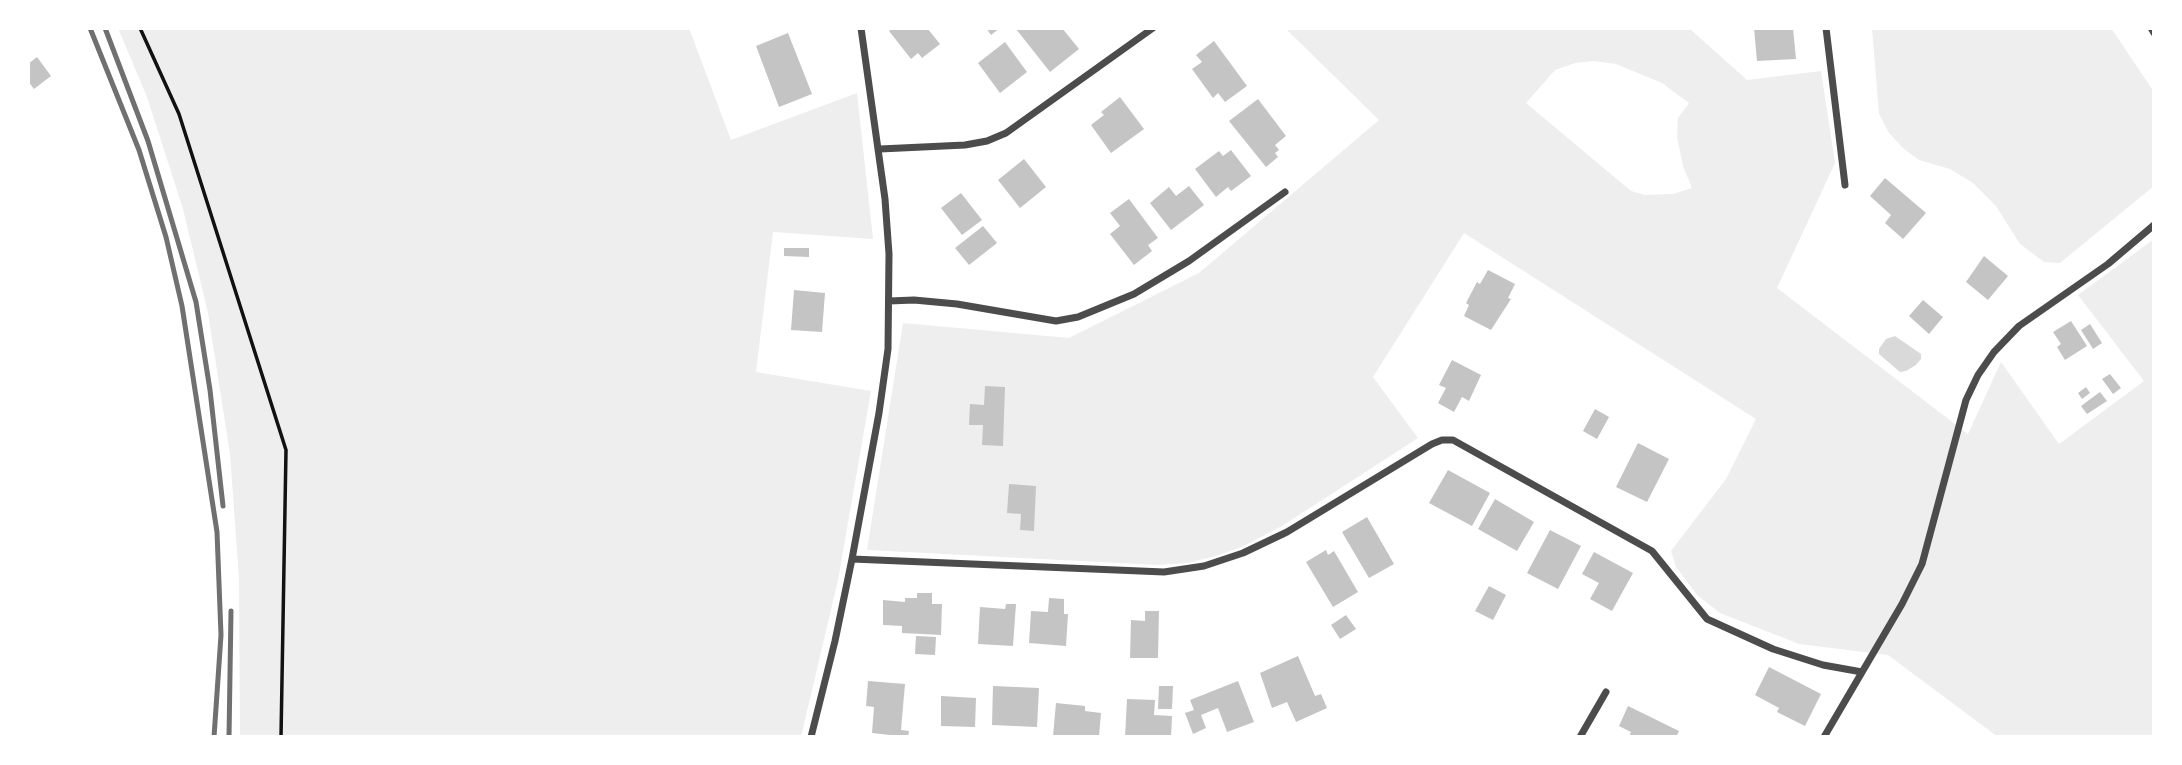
<!DOCTYPE html>
<style>
body{margin:0}
#map{position:relative;width:2182px;height:765px;overflow:hidden;background:#fff;font-family:Raleway,sans-serif}
canvas{display:block}
.frame{position:absolute;inset:0;border:30px solid #fff;pointer-events:none}
</style>
<div id="map">
<canvas width="2182" height="765"></canvas>
<div class="frame"></div>
</div>
<script>
const ctx = document.querySelector('canvas').getContext('2d');
ctx.lineJoin = 'round';
function paint(path, color) {
  ctx.fillStyle = color;
  ctx.fill(path, 'evenodd');
}
function shape(rows) {
  const path = new Path2D();
  for (const r of rows) {
    path.moveTo(r[0], r[1]);
    for (let i = 2; i < r.length; i += 2) path.lineTo(r[i], r[i + 1]);
  }
  return path;
}
function trace(path, color, width, dash) {
  ctx.strokeStyle = color;
  ctx.lineWidth = width;
  ctx.lineCap = dash ? 'butt' : 'round';
  ctx.setLineDash(dash || []);
  ctx.stroke(path);
}
paint(shape([
 [118,28,689,28,731,140,857,93,873,239,773,232,756,372,871,391,838,580,801,737,240,737,239,578,230,454,208,313,183,209,147,97],
 [1285,28,1689,28,1747,80,1821,71,1835,163,1777,288,1968,434,2001,362,2059,444,2144,381,2078,295,2154,239,2154,737,1998,737,1888,655,1799,644,1720,613,1697,595,1676,567,1671,551,1726,479,1756,419,1464,233,1373,377,1418,438,1282,526,1244,546,1216,556,1187,563,1158,565,867,550,903,323,1069,338,1199,273,1379,120],
 [1594,61,1616,64,1662,83,1689,103,1678,118,1677,137,1683,166,1692,188,1673,194,1645,195,1631,191,1526,103,1555,70,1575,63],
 [1872,28,2111,28,2154,92,2154,186,2060,263,2044,262,2020,244,1996,206,1973,183,1950,169,1919,160,1904,149,1889,133,1879,114]
]), '#eee');
paint(shape([
 [1895,336,1921,354,1921,359,1916,365,1906,371,1900,372,1879,354,1879,349,1886,339]
]), '#d9d9d9');
paint(shape([
 [893,28,927,28,940,44,922,58,918,53,911,59,889,31],
 [986,28,1000,28,991,35],
 [1018,28,1062,28,1079,49,1050,72,1016,29],
 [1754,28,1793,28,1796,59,1757,61],
 [788,33,812,94,779,107,756,46],
 [1214,41,1247,86,1225,102,1218,93,1213,98,1192,69,1202,62,1196,55],
 [1005,42,1027,72,1000,93,978,63],
 [37,57,51,76,34,89,28,81,28,64],
 [1120,97,1144,129,1111,153,1091,125,1104,115,1101,112],
 [1258,99,1286,136,1275,145,1279,150,1275,153,1278,157,1266,167,1229,121],
 [1231,150,1251,176,1231,191,1228,187,1216,197,1195,169,1219,151,1223,156],
 [1024,159,1046,187,1020,208,998,180],
 [1885,178,1926,213,1903,239,1885,223,1891,215,1870,196],
 [1189,186,1204,205,1171,230,1150,203,1169,187,1176,196],
 [961,193,982,220,962,235,941,208],
 [1129,199,1158,238,1148,245,1152,251,1134,265,1110,234,1120,226,1110,213],
 [983,226,997,243,969,265,955,248],
 [784,248,809,248,809,257,784,256],
 [1984,256,2008,276,1988,300,1966,282],
 [1488,270,1515,284,1508,298,1511,299,1491,330,1464,316,1469,305,1466,303,1477,282,1480,284],
 [794,290,825,293,822,332,791,330],
 [1923,300,1943,317,1929,334,1909,316],
 [2071,321,2087,346,2065,360,2057,347,2061,344,2053,332],
 [2090,324,2102,343,2093,349,2081,330],
 [1452,360,1481,375,1469,401,1462,397,1454,412,1438,403,1446,388,1439,385],
 [2110,374,2121,388,2113,394,2102,379],
 [985,386,1005,387,1003,446,982,445,983,425,969,425,970,404,984,405],
 [2086,387,2090,393,2082,399,2078,393],
 [2100,392,2107,401,2087,414,2081,406],
 [1595,409,1609,417,1597,439,1583,431],
 [1638,443,1669,459,1647,502,1616,487],
 [1448,470,1490,493,1472,526,1429,503],
 [1009,484,1036,486,1034,531,1020,530,1021,514,1007,513],
 [1495,499,1534,522,1517,551,1478,529],
 [1367,517,1394,564,1369,578,1342,532],
 [1550,530,1581,546,1558,589,1527,573],
 [1326,550,1328,555,1334,551,1358,592,1333,607,1306,562],
 [1594,552,1633,573,1612,611,1590,599,1599,583,1582,574],
 [1489,586,1506,595,1493,620,1475,611],
 [917,593,932,593,932,604,942,604,941,635,902,633,902,626,883,625,883,600,905,602,905,598,917,598],
 [1049,598,1064,599,1064,614,1068,614,1066,646,1029,643,1031,611,1048,612],
 [1006,604,1016,604,1013,646,978,644,980,607,1005,609],
 [1145,611,1159,611,1158,658,1130,658,1131,620,1145,621],
 [1346,615,1356,629,1340,639,1331,625],
 [916,636,936,637,935,655,915,654],
 [1298,656,1315,696,1321,694,1327,708,1296,722,1287,702,1272,708,1260,673],
 [1769,667,1821,694,1805,726,1777,712,1779,708,1755,695],
 [868,681,905,684,901,730,909,731,908,737,872,733,874,707,866,706],
 [1238,681,1254,722,1227,732,1218,708,1201,715,1206,728,1193,734,1185,713,1194,710,1190,700],
 [993,686,1039,688,1037,727,992,725],
 [1159,686,1173,686,1172,709,1158,709],
 [941,696,976,698,975,727,941,726],
 [1127,699,1155,700,1154,715,1172,716,1171,737,1125,737],
 [1056,703,1085,706,1085,711,1101,713,1099,736,1053,736],
 [1628,706,1679,731,1676,737,1629,737,1631,732,1619,726]
]), '#c4c4c4');
trace(shape([
 [140,28,179,114,286,450,281,737]
]), '#111', 3.5);
trace(shape([
 [1826,28,1845,185],
 [2151,28,2154,33],
 [880,149,965,145,987,141,1006,133,1153,28],
 [889,301,914,300,957,304,1056,321,1078,317,1134,294,1189,261,1285,192],
 [852,559,1164,572,1204,566,1243,553,1287,532,1432,444,1442,440,1453,440,1652,551,1707,619,1773,649,1823,665,1862,672],
 [811,737,835,641,852,559,879,413,888,349,889,254,885,199,861,28],
 [1580,737,1606,692],
 [1824,737,1902,604,1922,564,1966,400,1978,375,1994,352,2019,326,2108,264,2154,225]
]), '#4c4c4c', 7);
trace(shape([
 [90,28,139,150,166,237,182,306,217,532,221,635,214,737],
 [105,28,148,141,196,302,210,390,223,506],
 [229,737,231,611]
]), '#707070', 5);
</script>
